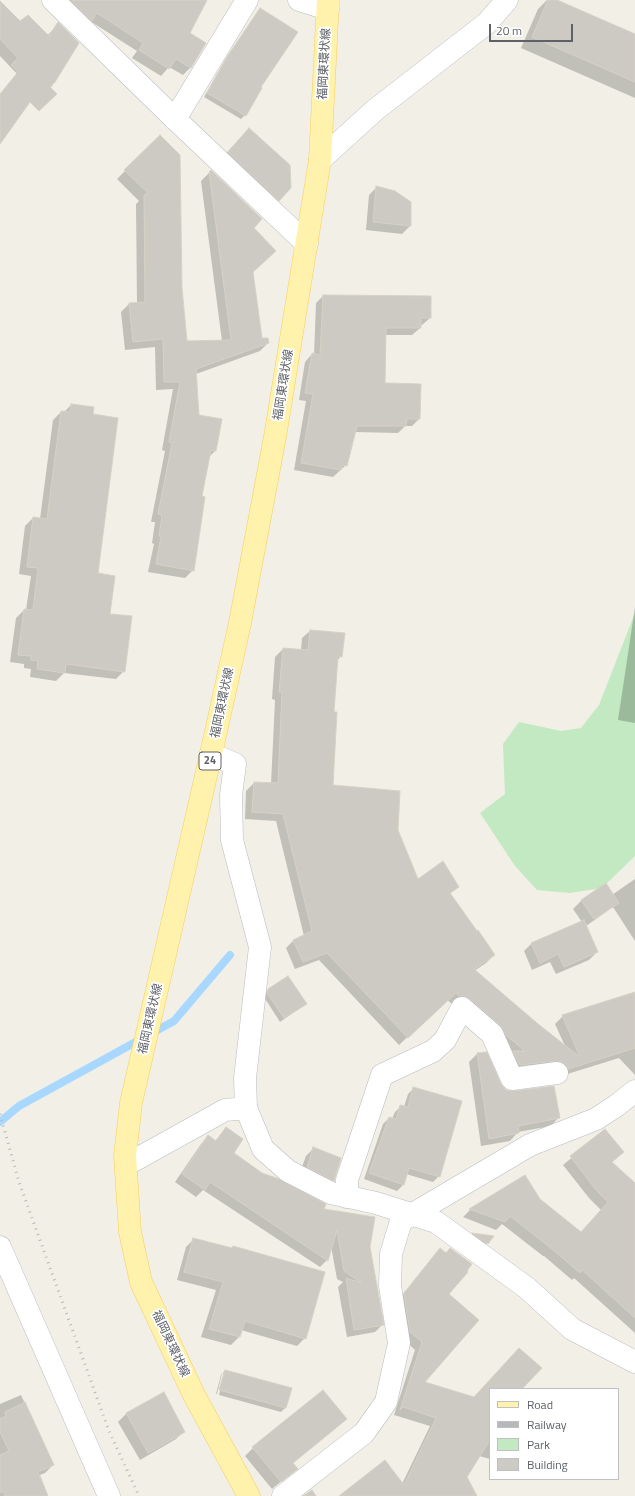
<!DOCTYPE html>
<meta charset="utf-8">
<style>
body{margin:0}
#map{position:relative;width:635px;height:1496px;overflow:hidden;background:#f1efe6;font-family:"Titillium Web",sans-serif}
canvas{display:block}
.legend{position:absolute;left:489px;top:1388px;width:130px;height:92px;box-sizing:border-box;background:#fff;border:1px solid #bfc0c3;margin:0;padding:5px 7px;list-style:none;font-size:12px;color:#5e6268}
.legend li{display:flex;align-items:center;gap:8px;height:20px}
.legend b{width:20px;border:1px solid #bfc0c3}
.scale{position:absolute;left:489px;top:24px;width:84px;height:18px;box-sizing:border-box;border:2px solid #5e6268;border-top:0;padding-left:5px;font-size:12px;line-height:14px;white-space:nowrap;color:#5e6268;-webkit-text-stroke:3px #fff;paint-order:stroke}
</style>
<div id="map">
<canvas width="635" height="1496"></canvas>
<ul class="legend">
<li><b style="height:5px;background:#fff2ad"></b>Road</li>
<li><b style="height:5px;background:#b7b8b9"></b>Railway</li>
<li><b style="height:11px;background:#c2e9c2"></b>Park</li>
<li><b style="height:11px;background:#cccac3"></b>Building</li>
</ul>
<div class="scale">20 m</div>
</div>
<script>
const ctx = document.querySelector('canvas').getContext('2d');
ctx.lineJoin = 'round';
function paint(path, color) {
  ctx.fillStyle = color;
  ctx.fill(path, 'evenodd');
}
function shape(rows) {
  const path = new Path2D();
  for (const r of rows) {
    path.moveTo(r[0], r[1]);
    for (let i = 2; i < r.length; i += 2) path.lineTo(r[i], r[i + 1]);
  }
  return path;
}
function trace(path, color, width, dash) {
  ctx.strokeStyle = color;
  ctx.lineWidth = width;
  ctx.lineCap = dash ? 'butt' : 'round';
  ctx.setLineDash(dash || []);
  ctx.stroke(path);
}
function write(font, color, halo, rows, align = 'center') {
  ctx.font = font + ' "Titillium Web","Noto Sans JP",sans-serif';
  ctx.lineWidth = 3.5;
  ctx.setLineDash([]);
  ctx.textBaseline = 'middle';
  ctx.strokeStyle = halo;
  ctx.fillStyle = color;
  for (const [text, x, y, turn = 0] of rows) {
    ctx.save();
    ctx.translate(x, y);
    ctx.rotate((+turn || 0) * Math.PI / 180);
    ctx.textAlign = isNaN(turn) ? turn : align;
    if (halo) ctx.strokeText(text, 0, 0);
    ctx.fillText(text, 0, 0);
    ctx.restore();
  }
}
paint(shape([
 [635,613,635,856,602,888,570,893,537,890,515,866,480,813,505,794,503,744,519,722,561,731,581,728,599,705]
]), '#c2e9c2');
paint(shape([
 [65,0,206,0,189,33,191,67,183,75,169,67,161,76,132,58,137,51,90,21],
 [547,0,555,0,635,35,635,98,521,48,538,9],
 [260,9,260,87,245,115,241,119,204,97,224,62],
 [20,22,47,36,58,24,78,43,49,91,41,99,0,56,0,23],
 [160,136,181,289,186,342,222,341,201,181,211,171,252,228,252,272,261,339,268,343,260,351,196,374,198,416,215,451,209,457,201,497,193,570,185,578,148,572,154,544,152,543,155,522,151,522,165,451,162,450,173,389,156,390,155,347,125,350,121,312,129,304,137,304,136,204,139,201,117,179],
 [241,137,279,200,271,208,220,160],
 [377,187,410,226,402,234,366,230,369,195],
 [323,296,430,297,430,318,422,325,420,325,420,328,412,335,385,335,384,384,419,419,412,426,405,426,398,433,354,432,346,465,333,477,294,470,306,401,299,400,305,362,312,354,314,355,316,303],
 [71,405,92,415,97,574,124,671,116,679,64,673,56,681,30,677,31,669,24,668,24,664,10,662,16,618,24,610,26,610,31,576,19,574,25,526,33,518,40,519,53,420,61,412,64,412],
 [635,607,635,723,618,720],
 [310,631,341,656,337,661,333,713,332,786,397,830,417,880,458,887,450,894,494,955,486,963,474,971,565,1046,555,1024,563,1016,635,993,635,1075,619,1058,561,1076,512,1073,456,1003,451,1003,447,1000,399,1045,319,960,295,969,286,948,294,940,304,936,276,821,245,819,246,791,254,783,271,784,275,700,272,699,275,657,283,649,301,650,302,638],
 [635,879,635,941,613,907,586,926,597,952,589,960,556,974,550,962,532,970,524,951,532,943,582,922,573,909,581,901,606,885,612,895],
 [268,990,306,1004,280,1022,264,997,264,994],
 [477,1054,506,1091,559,1117,551,1126,518,1132,510,1141,481,1146,469,1062],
 [414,1088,439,1176,433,1182,406,1174,403,1185,397,1191,364,1179,383,1124,389,1118,392,1119,395,1112,401,1106,404,1107,408,1094],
 [226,1128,232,1153,262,1173,323,1210,369,1247,382,1325,375,1332,347,1337,338,1287,343,1282,337,1279,331,1246,327,1260,320,1267,203,1190,196,1197,175,1182,201,1144,208,1136,215,1141],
 [605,1130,622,1152,611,1163,635,1184,635,1333,574,1278,572,1280,544,1256,543,1256,502,1224,496,1230,463,1217,470,1210,525,1176,539,1200,581,1233,601,1210,589,1198,563,1165],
 [314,1148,334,1180,326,1188,299,1175,306,1156],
 [472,1234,492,1237,479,1251,465,1241],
 [194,1239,305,1338,297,1346,241,1330,239,1337,231,1345,201,1337,216,1290,177,1280,186,1247],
 [440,1250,448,1294,423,1383,474,1398,512,1356,521,1389,490,1389,490,1459,479,1456,466,1477,476,1496,339,1496,402,1484,430,1426,394,1415,415,1350,403,1339,397,1302],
 [225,1371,291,1389,285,1408,281,1412,219,1395,224,1374,222,1374,217,1394,216,1394,221,1375],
 [323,1391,345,1419,293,1463,296,1469,272,1489,245,1456,253,1448],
 [164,1394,184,1431,176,1439,140,1460,118,1422,126,1414],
 [21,1395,53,1465,45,1473,40,1475,48,1496,0,1496,0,1404]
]), '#0003');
trace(shape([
 [0,1122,19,1106,174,1021,230,955]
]), '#a8d8ff', 8);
const building = shape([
 [71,0,207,0,190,33,206,43,191,68,176,59,169,69,139,50,143,43,97,13,92,21,71,0],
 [548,0,557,0,635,34,635,82,532,37,548,0],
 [0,1,20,21,28,15,49,36,58,22,79,43,55,82,50,87,57,94,39,111,30,102,0,144,0,94,18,72,11,65,18,58,0,39,0,1],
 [260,8,298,32,261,87,262,88,246,116,207,93,227,57,260,8],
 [249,128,290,165,291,188,279,201,228,152,249,128],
 [160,135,180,155,182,288,187,341,231,340,209,172,211,170,262,219,254,228,276,251,253,272,262,338,268,338,269,343,196,369,199,415,222,419,216,451,211,450,202,496,205,497,194,571,156,564,161,536,159,536,162,515,158,514,172,443,169,442,180,382,164,382,163,339,133,342,129,303,145,302,144,195,148,193,124,170,160,135],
 [376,186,395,191,411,202,411,226,373,222,376,186],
 [323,295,431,296,431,318,421,318,421,328,386,328,385,383,421,384,420,419,407,419,406,426,357,426,347,466,342,465,341,470,301,463,313,394,305,393,312,353,320,355,323,295],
 [71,404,94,407,93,414,118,418,98,573,115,576,110,614,132,616,125,672,66,664,65,673,37,669,38,661,31,660,31,656,18,655,24,609,33,610,38,568,27,567,33,517,47,519,61,411,70,412,71,404],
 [310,630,345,633,342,657,338,656,334,712,337,712,333,785,400,791,398,830,418,879,443,861,459,887,450,893,477,931,478,930,495,955,474,969,538,1024,580,1057,562,1015,635,992,635,1048,568,1069,567,1065,562,1062,556,1061,520,1065,513,1051,525,1051,506,1035,500,1025,470,999,464,996,459,996,456,993,408,1038,327,953,303,962,293,940,312,931,283,814,252,812,254,782,278,783,282,692,279,692,283,648,308,650,310,630],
 [606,883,619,903,594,919,581,900,606,883],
 [584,920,598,952,564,967,558,954,540,963,531,943,584,920],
 [288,976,307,1004,284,1018,267,993,268,989,288,976],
 [487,1052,501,1084,506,1090,514,1091,554,1086,560,1118,518,1126,519,1133,489,1139,477,1053,487,1052],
 [413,1087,462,1101,440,1177,409,1168,404,1185,369,1173,389,1117,396,1119,400,1105,408,1107,413,1087],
 [226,1127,243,1139,234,1153,262,1173,279,1179,326,1204,324,1209,375,1217,370,1247,384,1325,354,1330,346,1278,362,1283,344,1271,337,1230,328,1261,210,1182,205,1190,182,1174,208,1135,216,1141,226,1127],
 [605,1129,624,1152,612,1162,635,1183,635,1318,582,1270,580,1273,552,1249,510,1216,505,1222,469,1209,525,1175,540,1199,581,1232,608,1202,596,1190,570,1156,605,1129],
 [313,1147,341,1158,334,1181,307,1167,313,1147],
 [472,1233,494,1236,488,1244,472,1233],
 [193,1238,232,1248,233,1246,325,1272,306,1339,245,1321,240,1337,209,1329,223,1282,184,1272,193,1238],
 [440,1248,446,1253,450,1248,472,1264,467,1271,468,1272,449,1294,479,1320,425,1382,474,1397,519,1348,542,1368,522,1389,490,1389,490,1440,467,1477,477,1496,339,1496,385,1460,404,1485,436,1418,403,1407,400,1410,422,1342,410,1332,404,1293,440,1248],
 [225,1370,292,1388,286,1408,219,1390,225,1370],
 [323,1390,347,1419,293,1463,298,1469,281,1482,252,1447,323,1390],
 [164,1392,185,1432,148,1453,126,1413,164,1392],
 [25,1402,54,1465,38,1472,48,1496,5,1496,4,1492,0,1492,0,1455,9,1451,0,1432,0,1419,6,1416,5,1412,25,1402],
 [312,1490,316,1496,303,1496,312,1490]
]);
paint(building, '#cccac3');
trace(building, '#d6d1c4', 1);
const minor = shape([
 [53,0,175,119,307,244],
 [299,0,328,9],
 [175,119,247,0],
 [320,160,375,110,487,23,507,0],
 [211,754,235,764,231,795,232,840,260,947,245,1078,246,1108,263,1149,288,1171,331,1193,376,1203,436,1222,527,1288,572,1329,635,1362],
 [126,1165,225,1110,246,1108],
 [347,1197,347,1180,382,1075,433,1051,445,1040,462,1008,492,1034,512,1079,557,1073],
 [0,1247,109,1496],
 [283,1496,364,1433,386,1402,399,1343,390,1286,391,1254,401,1221,530,1145,596,1119,616,1106,635,1091]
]);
const major = shape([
 [249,1496,194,1395,141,1282,130,1232,125,1156,131,1103,211,754,240,623,275,437,320,160,328,0]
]);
trace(minor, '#b9bcc1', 23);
trace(major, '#facd57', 23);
trace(minor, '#fff', 22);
trace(major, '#fff2ad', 22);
trace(shape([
 [0,1114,19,1182,109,1431,139,1496]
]), '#b7b8b9', 3, [1, 5]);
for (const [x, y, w] of [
 [210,761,22]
]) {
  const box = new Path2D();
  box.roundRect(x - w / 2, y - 9, w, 18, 3);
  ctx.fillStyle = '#fff';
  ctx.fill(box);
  trace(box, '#5e6268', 1);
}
write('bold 11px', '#5e6268', null, [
 ["24",210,761]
]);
write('12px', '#5e6268', '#fff', [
 ["福岡東環状線",325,64,-87],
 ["福岡東環状線",284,385,-81],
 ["福岡東環状線",223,703,-78],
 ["福岡東環状線",151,1019,-77],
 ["福岡東環状線",170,1344,65]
]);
</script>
